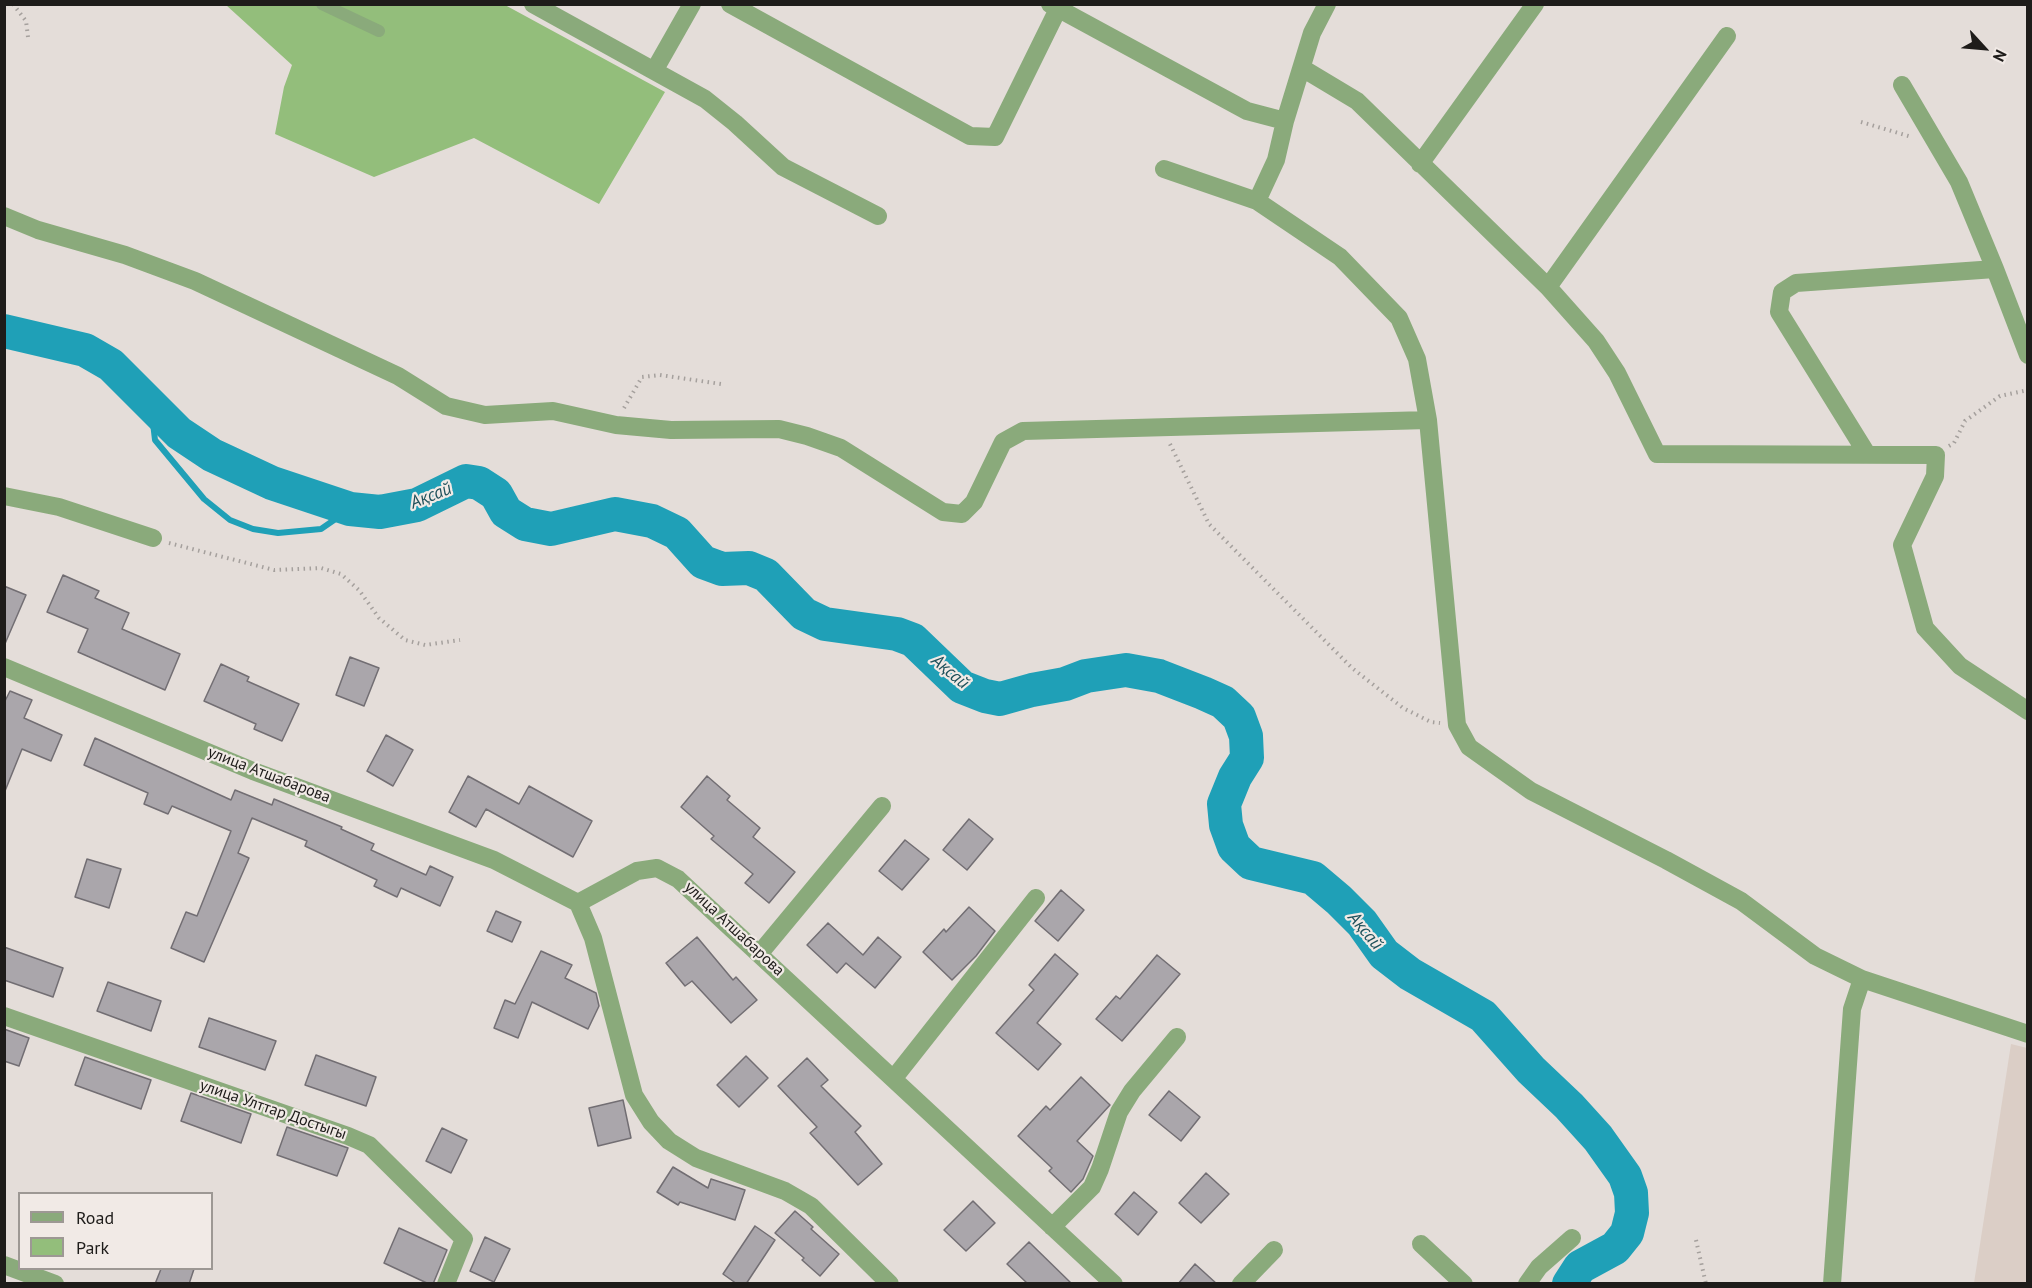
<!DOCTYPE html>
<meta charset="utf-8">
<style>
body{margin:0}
#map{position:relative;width:2032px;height:1288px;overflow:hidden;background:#e4ddd9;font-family:"PT Sans",sans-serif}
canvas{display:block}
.frame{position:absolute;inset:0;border:6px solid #1e1c1a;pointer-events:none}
.legend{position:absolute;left:18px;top:1192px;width:195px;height:78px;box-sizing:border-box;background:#f1eae6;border:2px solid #9d9894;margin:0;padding:8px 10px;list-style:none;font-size:18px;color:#1e1c1a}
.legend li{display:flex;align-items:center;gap:12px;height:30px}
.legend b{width:30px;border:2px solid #9d9894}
.north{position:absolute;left:1954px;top:18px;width:60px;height:60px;-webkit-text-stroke:4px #f1eae6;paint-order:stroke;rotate:116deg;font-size:16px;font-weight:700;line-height:24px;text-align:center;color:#1e1c1a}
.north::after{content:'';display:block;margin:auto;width:21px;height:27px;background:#1e1c1a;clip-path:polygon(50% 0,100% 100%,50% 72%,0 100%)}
</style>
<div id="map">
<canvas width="2032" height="1288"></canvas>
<div class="frame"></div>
<ul class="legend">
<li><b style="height:8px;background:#8aaa7b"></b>Road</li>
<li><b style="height:16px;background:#93be7b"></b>Park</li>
</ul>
<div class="north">N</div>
</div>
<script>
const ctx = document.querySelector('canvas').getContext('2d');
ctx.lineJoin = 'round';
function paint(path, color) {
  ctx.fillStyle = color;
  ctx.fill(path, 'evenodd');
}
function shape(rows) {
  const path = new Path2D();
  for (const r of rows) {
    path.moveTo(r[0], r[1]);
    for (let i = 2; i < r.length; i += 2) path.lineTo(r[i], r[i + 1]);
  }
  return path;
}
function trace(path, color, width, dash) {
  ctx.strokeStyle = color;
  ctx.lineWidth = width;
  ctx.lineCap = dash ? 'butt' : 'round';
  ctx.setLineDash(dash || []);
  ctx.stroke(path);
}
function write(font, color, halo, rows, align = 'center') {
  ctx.font = font + ' "PT Sans",sans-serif';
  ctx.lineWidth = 4.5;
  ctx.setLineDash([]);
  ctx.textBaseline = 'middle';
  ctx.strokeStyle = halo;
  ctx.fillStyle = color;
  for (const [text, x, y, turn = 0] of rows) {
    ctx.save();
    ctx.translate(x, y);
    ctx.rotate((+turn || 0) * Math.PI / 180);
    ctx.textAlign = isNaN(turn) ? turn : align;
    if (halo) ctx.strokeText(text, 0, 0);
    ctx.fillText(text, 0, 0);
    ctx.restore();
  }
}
paint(shape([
 [2011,1044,2027,1048,2027,1283,1974,1283]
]), '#dbcec6');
paint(shape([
 [226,5,505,5,665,92,599,204,474,138,374,177,275,134,284,87,292,65]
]), '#93be7b');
trace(shape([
 [151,406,155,440,204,499,230,520,253,529,278,533,321,529,350,509]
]), '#1fa0b7', 6);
trace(shape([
 [4,331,85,350,111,365,179,433,212,455,272,483,350,509,380,512,417,505,466,481,479,483,496,494,506,512,525,524,551,529,615,514,652,521,677,533,703,562,722,569,749,568,766,575,804,614,825,624,897,634,913,640,962,687,985,696,1000,699,1032,690,1065,684,1086,676,1126,670,1159,676,1203,693,1223,702,1239,717,1246,736,1247,758,1235,777,1224,804,1226,825,1234,847,1251,863,1313,878,1339,900,1362,923,1384,954,1410,974,1483,1016,1531,1070,1569,1106,1598,1138,1625,1176,1631,1193,1632,1213,1627,1233,1615,1248,1580,1267,1569,1284]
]), '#1fa0b7', 34);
const building = shape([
 [63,575,99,591,95,598,129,613,122,629,180,654,165,690,78,652,88,629,47,612,63,575],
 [4,586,26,595,4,646,4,586],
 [350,657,379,668,364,706,336,695,350,657],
 [221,664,249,677,247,681,299,704,282,741,254,729,256,724,204,701,221,664],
 [10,691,32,700,24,718,62,735,51,761,22,749,5,791,4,703,10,691],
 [386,735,413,750,393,786,367,771,386,735],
 [95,738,231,800,235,790,272,805,274,799,342,827,341,829,374,844,371,850,426,875,430,866,453,877,440,906,401,888,397,897,374,886,377,880,305,846,307,841,252,818,238,853,249,858,204,962,171,948,186,912,197,916,231,831,172,806,168,814,144,804,148,793,84,765,95,738],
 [468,776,519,804,529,786,592,821,573,857,486,809,476,827,449,812,468,776],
 [707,776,730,796,727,800,760,828,753,837,795,872,769,903,745,883,753,874,711,839,714,836,681,807,707,776],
 [969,819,993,839,967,870,943,850,969,819],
 [905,840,929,859,902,890,879,871,905,840],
 [87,859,121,869,109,908,75,897,87,859],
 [1061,890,1084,910,1058,941,1035,921,1061,890],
 [969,907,995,931,976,956,952,980,923,952,944,929,946,932,969,907],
 [496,911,521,922,512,942,487,931,496,911],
 [828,923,863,955,878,937,901,957,875,988,846,963,837,973,807,945,828,923],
 [697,937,733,980,736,977,757,1000,731,1023,692,981,685,986,666,963,697,937],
 [4,947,63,968,53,997,4,980,4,947],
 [541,951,572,965,565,978,596,993,599,1006,588,1029,532,1002,518,1038,494,1028,505,1000,515,1004,541,951],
 [1055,954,1078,974,1037,1023,1061,1044,1038,1070,996,1033,1034,990,1029,985,1055,954],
 [1157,955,1180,974,1122,1041,1096,1019,1116,996,1120,999,1157,955],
 [108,982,161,1001,151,1031,97,1011,108,982],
 [209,1018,276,1041,265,1070,199,1047,209,1018],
 [4,1029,29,1038,19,1066,4,1061,4,1029],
 [316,1055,376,1077,366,1106,305,1085,316,1055],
 [746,1056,768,1078,739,1107,717,1085,746,1056],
 [85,1057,151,1080,141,1109,75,1085,85,1057],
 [807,1058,828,1080,821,1086,861,1126,855,1132,882,1164,858,1185,810,1133,817,1127,778,1086,807,1058],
 [1081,1077,1110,1105,1077,1141,1093,1156,1083,1179,1071,1192,1049,1171,1052,1168,1018,1136,1046,1106,1050,1110,1081,1077],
 [1169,1091,1200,1117,1181,1141,1149,1115,1169,1091],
 [191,1093,251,1114,241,1143,181,1121,191,1093],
 [623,1100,631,1138,598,1146,589,1108,623,1100],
 [287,1127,348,1148,337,1176,277,1155,287,1127],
 [442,1128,467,1140,451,1173,426,1161,442,1128],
 [673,1167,708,1188,711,1179,745,1190,735,1220,680,1202,678,1205,657,1192,673,1167],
 [1206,1173,1229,1194,1201,1223,1179,1203,1206,1173],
 [1134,1192,1157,1212,1138,1235,1115,1214,1134,1192],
 [973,1201,995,1223,966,1251,944,1230,973,1201],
 [795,1211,813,1227,811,1229,839,1254,820,1276,802,1260,804,1258,775,1233,795,1211],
 [755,1226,775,1240,746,1284,737,1284,723,1274,755,1226],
 [399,1228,447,1250,433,1284,429,1284,384,1263,399,1228],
 [485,1237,510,1249,494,1282,470,1271,485,1237],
 [1029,1242,1072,1284,1028,1284,1007,1264,1029,1242],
 [1195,1264,1217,1284,1178,1284,1195,1264],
 [161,1269,194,1269,189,1284,155,1284,161,1269]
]);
paint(building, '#aaa6ab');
trace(building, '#726e73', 1.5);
trace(shape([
 [13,4,26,21,28,37],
 [1861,122,1912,137],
 [624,408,642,377,660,375,721,384],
 [1170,444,1209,524,1352,668,1403,708,1431,722,1440,723],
 [1949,446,1954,443,1965,421,2000,396,2028,390],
 [169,543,274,570,321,568,341,574,359,590,379,618,405,640,425,645,460,640],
 [1696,1240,1706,1284]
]), '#a5a09d', 4, [1.5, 4.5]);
trace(shape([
 [322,4,379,31]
]), '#8aaa7b', 12);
trace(shape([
 [533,4,705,99,735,123,783,167,878,216],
 [730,4,970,136,995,137,1058,9],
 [1050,4,1247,111,1285,121],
 [1302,68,1357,101,1548,287,1596,341,1617,373,1657,454,1936,455,1935,476,1902,545,1925,628,1960,666,2028,711],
 [654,71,692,4],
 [1902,85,1959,182,1995,269,2028,355],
 [1420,164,1535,4],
 [1164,169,1257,201,1340,257,1399,318,1417,359,1428,420,1457,725,1469,747,1531,791,1666,860,1741,901,1815,956,1862,979,2028,1034],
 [1257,201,1276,160,1285,121,1312,33,1327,4],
 [4,216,38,230,125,255,195,281,398,376,446,406,485,415,553,411,616,425,671,430,779,429,807,436,841,448,943,512,962,514,974,502,1003,442,1023,431,1428,420],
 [1548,287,1727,36],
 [1867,454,1779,312,1782,292,1796,283,1995,269],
 [4,496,59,507,153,538],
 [4,667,253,771,494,860,578,903,637,871,657,868,678,879,1114,1284],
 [578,903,593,938,634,1095,651,1122,669,1141,696,1158,785,1191,811,1206,890,1284],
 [760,953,882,806],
 [4,1016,348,1136,369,1145,464,1239,446,1284],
 [894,1078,1036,898],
 [1052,1227,1092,1187,1100,1169,1119,1112,1132,1091,1177,1037],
 [1421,1244,1464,1284],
 [4,1265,55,1284],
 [1241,1284,1274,1250],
 [1527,1284,1539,1267,1572,1238],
 [1832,1284,1852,1009,1862,979]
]), '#8aaa7b', 18);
write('16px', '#1e1c1a', '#f1eae6', [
 ["улица Атшабарова",269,775,21],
 ["улица Атшабарова",734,929,43],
 ["улица Улттар Достыгы",273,1110,19]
]);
write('italic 18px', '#1f515b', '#f1eae6', [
 ["Ақсай",431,496,-22],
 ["Ақсай",950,672,40],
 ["Ақсай",1365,931,50]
]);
</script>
